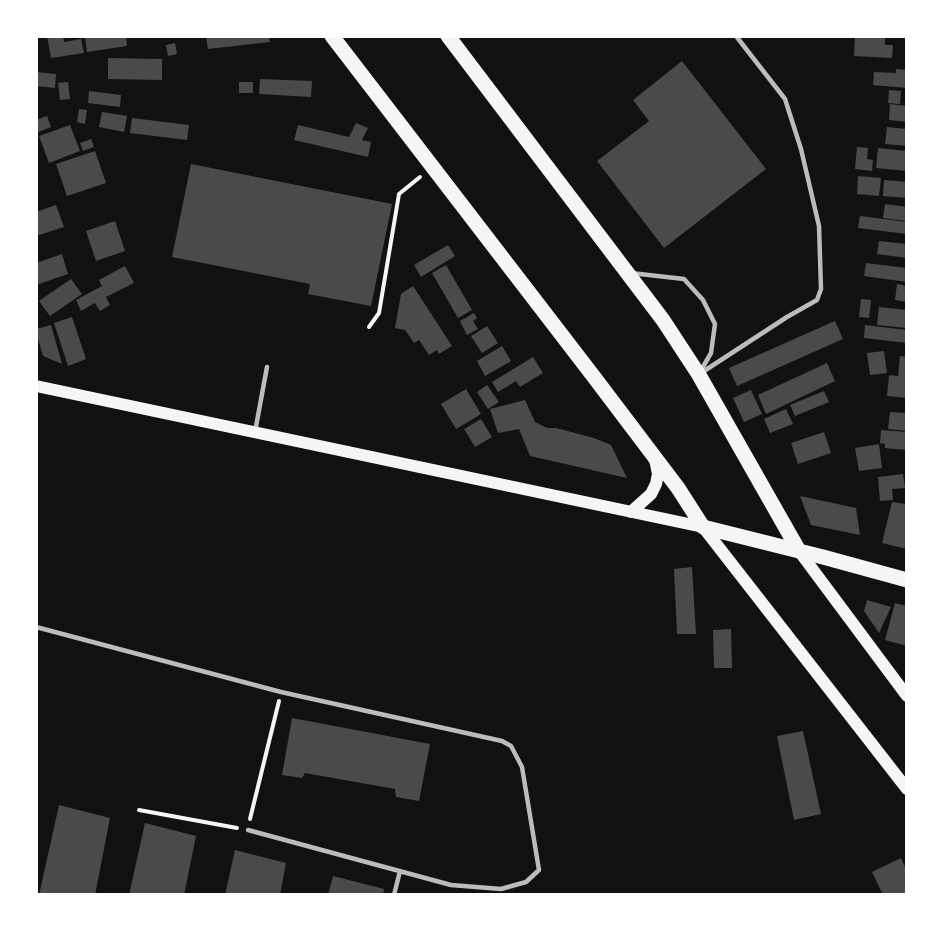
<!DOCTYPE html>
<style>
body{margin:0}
#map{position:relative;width:943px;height:931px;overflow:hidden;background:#111;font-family:Ubuntu,sans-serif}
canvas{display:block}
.frame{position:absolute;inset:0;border:38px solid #fff;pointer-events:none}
</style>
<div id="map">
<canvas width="943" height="931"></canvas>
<div class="frame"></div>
</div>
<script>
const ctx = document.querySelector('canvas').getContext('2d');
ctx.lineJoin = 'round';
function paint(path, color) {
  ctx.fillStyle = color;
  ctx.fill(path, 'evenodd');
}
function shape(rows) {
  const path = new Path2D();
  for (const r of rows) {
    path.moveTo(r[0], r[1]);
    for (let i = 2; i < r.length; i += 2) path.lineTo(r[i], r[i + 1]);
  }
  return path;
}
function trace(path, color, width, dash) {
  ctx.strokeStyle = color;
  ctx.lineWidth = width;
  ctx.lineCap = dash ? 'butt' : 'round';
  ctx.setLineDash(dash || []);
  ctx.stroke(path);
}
paint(shape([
 [47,36,63,36,64,42,81,39,84,53,51,58],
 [99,36,126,36,127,46,87,52,85,38],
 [206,36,269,36,270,42,208,49],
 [855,36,885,38,885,45,893,45,892,58,854,56],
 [175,43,177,54,168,56,166,45],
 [108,58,162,59,162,80,108,79],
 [682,61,766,169,664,248,597,161,649,121,633,100],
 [896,69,907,70,907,88,873,85,874,72,896,73],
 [36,72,56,74,55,88,36,86],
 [260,79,312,81,311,97,259,94],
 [68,82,70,99,60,100,58,83],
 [239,82,253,82,253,93,239,93],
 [889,90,901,91,900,104,888,103],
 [89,91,121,95,120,107,88,103],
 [890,104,907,106,907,122,889,120],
 [79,109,87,110,85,124,77,122],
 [102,112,127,116,124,132,99,127],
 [47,116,51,127,36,133,36,120],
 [132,118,189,125,187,140,130,133],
 [356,123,368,128,362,140,371,142,368,157,294,140,298,125,349,137],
 [70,125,80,151,49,163,39,136],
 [887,127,907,129,907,146,885,144],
 [91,139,94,147,83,151,80,143],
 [857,147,868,148,867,159,873,160,872,171,855,169],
 [878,148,907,151,907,171,876,168],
 [95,151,106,183,67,196,56,164],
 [191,164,392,204,371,306,308,294,310,284,172,257],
 [858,176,881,178,879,196,857,194],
 [884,180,907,182,907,198,883,196],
 [885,204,907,207,907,221,883,218],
 [56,205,64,227,36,236,36,212],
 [860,216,907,222,907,234,858,228],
 [115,221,125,251,96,261,86,231],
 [879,241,907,244,907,258,877,254],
 [448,245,455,256,421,277,414,265],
 [62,254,68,274,36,285,36,263],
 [866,263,907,268,907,282,864,276],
 [446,265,472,310,458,318,432,273],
 [125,266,134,283,106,297,110,305,100,311,95,303,81,311,76,300,102,286,99,280],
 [71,279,82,294,50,316,39,301],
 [897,284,907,286,907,302,895,300],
 [413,286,452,346,439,354,437,350,429,355,419,340,414,343,405,330,395,328,401,294],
 [861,299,871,300,869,318,859,317],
 [879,307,907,310,907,328,877,325],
 [474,313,477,318,473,321,478,329,467,335,460,321],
 [72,317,86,359,68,366,54,323],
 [835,321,843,339,737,386,729,368],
 [51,325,62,364,43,356,36,332,36,329],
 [865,325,907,330,907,343,864,338],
 [487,326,498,343,482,353,471,336],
 [502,346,511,361,485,376,477,361],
 [884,351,887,373,870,375,867,353],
 [900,356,907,357,907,398,887,396,889,375,898,376],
 [533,357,543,373,520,387,516,381,498,392,492,382],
 [827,363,835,381,766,414,758,395],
 [487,385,499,402,488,409,477,392],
 [466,389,481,414,456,429,441,404],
 [751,390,762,414,744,422,733,398],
 [824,391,829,402,795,416,790,405],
 [525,400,535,422,547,428,556,428,594,438,611,445,627,478,530,456,519,429,498,433,490,409],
 [786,409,793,424,770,433,764,419],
 [890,412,907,413,907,431,888,429],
 [481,419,492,437,475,447,464,429],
 [881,430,907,432,907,450,885,448,885,444,880,443],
 [824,432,831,453,798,464,791,443],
 [879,444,882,468,859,471,855,448],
 [903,474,905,488,892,489,893,500,880,501,878,477],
 [800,496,856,508,860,535,811,525],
 [892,502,907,504,907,549,882,543],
 [692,567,696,634,677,634,674,569],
 [867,600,891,607,879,633,864,611],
 [895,603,907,606,907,646,885,640],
 [731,629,732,668,714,668,713,630],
 [292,718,430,744,419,801,396,797,395,789,305,773,302,778,282,775],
 [803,731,821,814,794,820,777,736],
 [59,805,110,818,95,895,39,895],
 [145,823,196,836,184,895,129,895],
 [235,850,286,863,280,895,225,895],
 [901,858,907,871,907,894,883,895,872,872],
 [333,876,384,889,383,895,328,895]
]), '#4a4a4a');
trace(shape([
 [369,327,379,313,399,194,420,177],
 [139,810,237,828],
 [250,819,279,701]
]), '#f5f5f5', 4);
trace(shape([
 [631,273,684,279,703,300,715,324,711,353,700,372],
 [701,373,787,317,817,300,821,289,819,226,801,149,785,99,736,36],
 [255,432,267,367],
 [36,627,281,692,502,741,511,746,522,767,539,870,526,882,501,889,451,885,248,830],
 [394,895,400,871]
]), '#bcbcbc', 4.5);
trace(shape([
 [36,386,703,527,907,789],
 [631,512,651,494,656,484,658,474,655,459],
 [799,551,907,696]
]), '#f5f5f5', 12);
trace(shape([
 [332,36,594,377,678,488,703,527,823,557,907,580],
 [448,36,663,320,699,375,799,551]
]), '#f5f5f5', 15);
</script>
